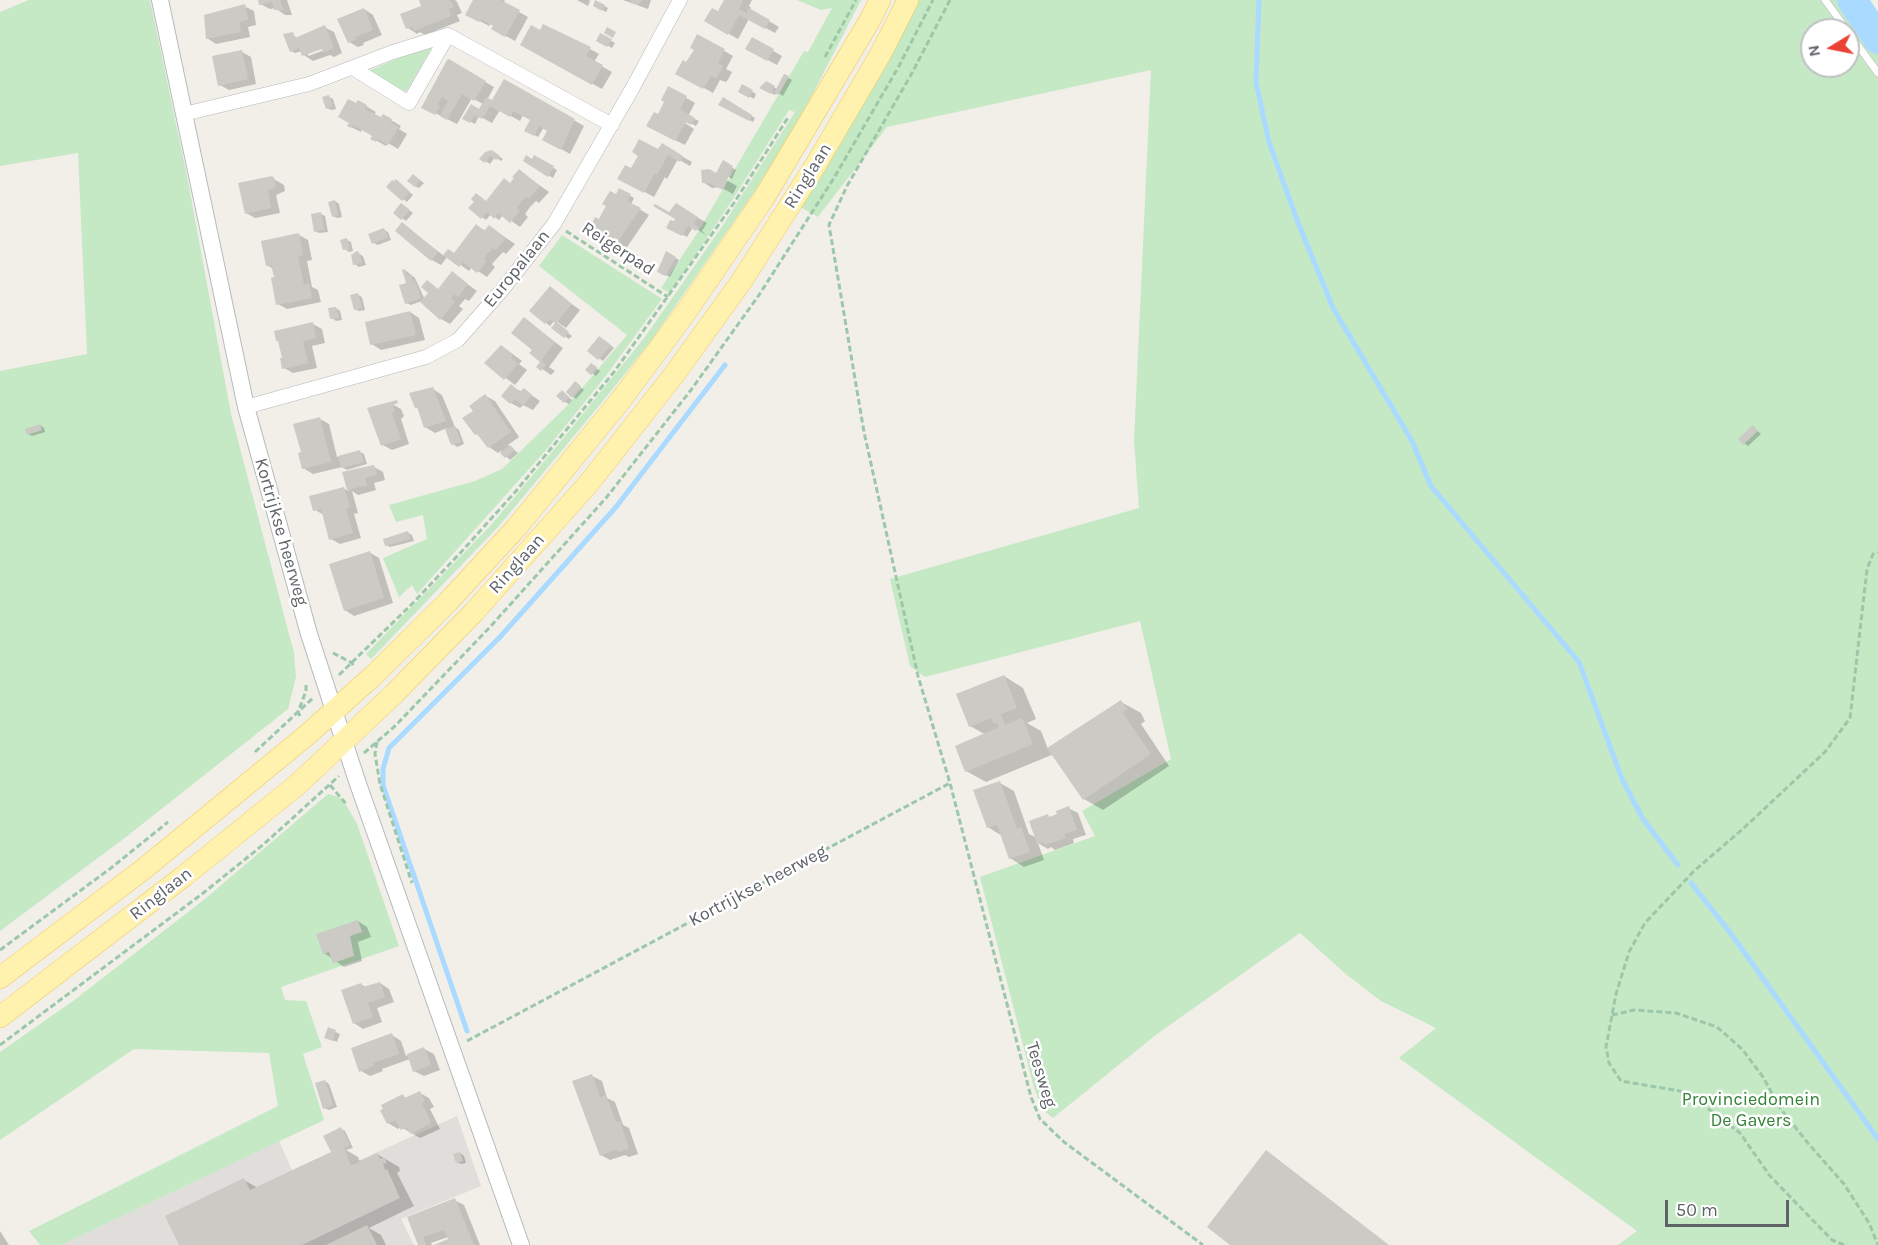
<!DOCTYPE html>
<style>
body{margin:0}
#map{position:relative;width:1878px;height:1245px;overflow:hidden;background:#f1efe8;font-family:Karla,sans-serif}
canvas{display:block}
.north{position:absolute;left:1800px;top:18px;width:60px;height:60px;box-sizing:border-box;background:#fff;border:2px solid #bfc1c3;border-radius:50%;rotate:260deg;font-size:16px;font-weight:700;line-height:24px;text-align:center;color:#5f6368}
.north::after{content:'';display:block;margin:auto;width:21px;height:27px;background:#ea4335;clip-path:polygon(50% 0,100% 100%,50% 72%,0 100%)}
.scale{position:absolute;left:1665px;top:1200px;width:124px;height:27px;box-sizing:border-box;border:3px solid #5f6368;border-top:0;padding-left:8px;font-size:18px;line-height:21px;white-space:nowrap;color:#5f6368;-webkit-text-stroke:4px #fff;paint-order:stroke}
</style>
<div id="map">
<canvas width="1878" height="1245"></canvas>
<div class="north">N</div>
<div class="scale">50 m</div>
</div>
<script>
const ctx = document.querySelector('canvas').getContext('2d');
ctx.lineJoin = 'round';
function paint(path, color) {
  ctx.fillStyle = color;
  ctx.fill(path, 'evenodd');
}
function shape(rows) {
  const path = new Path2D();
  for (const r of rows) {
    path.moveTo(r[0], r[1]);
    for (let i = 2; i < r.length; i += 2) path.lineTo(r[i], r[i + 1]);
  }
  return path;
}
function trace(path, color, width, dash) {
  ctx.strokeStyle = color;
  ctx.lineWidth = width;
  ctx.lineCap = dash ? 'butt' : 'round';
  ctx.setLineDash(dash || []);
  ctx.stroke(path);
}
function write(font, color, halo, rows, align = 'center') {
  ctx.font = font + ' Karla,sans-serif';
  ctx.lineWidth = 5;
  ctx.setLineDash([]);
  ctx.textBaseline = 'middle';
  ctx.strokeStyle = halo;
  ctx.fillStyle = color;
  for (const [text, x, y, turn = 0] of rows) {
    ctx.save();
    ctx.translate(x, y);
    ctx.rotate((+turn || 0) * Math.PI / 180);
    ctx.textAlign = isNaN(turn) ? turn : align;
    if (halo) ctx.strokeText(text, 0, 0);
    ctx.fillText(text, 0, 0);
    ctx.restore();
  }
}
paint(shape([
 [457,1116,481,1186,401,1219,414,1245,61,1245,279,1141,292,1170,343,1147,351,1164]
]), '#e0deda');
paint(shape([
 [29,0,150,0,187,176,231,414,294,653,296,677,288,709,126,837,0,931,0,371,87,354,78,153,0,166,0,12],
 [797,0,861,0,802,115,755,191,651,341,603,401,498,527,371,659,366,654,492,524,561,441,645,337,723,225,795,112,789,110,733,199,670,293,661,288,698,232,804,51,808,52,832,8,821,10],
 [918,0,1844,0,1878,44,1878,1245,1618,1245,1637,1231,1399,1058,1436,1028,1381,1001,1347,975,1300,933,1157,1034,1053,1118,1043,1110,1034,1088,980,877,1095,836,1082,811,1171,759,1140,621,925,677,910,666,890,579,1139,508,1134,441,1151,70,887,127,818,217,800,207],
 [1812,30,1848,30,1848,66,1812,66],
 [430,45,431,49,408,89,404,93,368,71],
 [562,235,662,299,605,377,546,450,417,594,412,585,399,597,383,558,427,539,423,515,396,522,389,505,475,481,502,469,566,407,627,335,539,266],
 [328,794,339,797,348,808,357,824,399,946,281,987,285,1000,306,1001,322,1047,303,1054,324,1120,61,1245,40,1245,29,1231,278,1106,269,1053,134,1049,0,1140,0,1052,73,1001,205,899]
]), '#c5e8c5');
paint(shape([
 [259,0,287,0,292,15,285,15,275,8,270,9,260,4],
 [421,0,455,0,457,2,462,13,457,15,460,21,425,35,420,32,417,34,408,28,423,7],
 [475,0,505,0,503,3,528,17,515,41,493,29,495,25,491,23,489,26,467,14],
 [577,0,589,0,590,1,588,6],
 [623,0,651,0,648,9],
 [726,0,752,0,749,6,751,8,750,10,779,27,775,33,749,19,738,39,706,21,719,13],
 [597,2,608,8,606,12,595,6],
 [244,6,254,11,256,25,248,27,250,37,216,44,207,38],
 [364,9,373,15,382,35,363,43,364,45,358,47,349,42],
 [324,27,334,32,342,53,334,57,330,55,313,61,304,55,302,51,295,53,291,51,292,34,298,39],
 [329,46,330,48,308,56,308,53],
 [541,32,590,49,599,54,594,62,612,72,602,89,522,45],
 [601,35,615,43,612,48,598,40],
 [698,36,733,56,726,69,732,72,729,78,726,82,720,80,713,93,677,73,687,64,695,49],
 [753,39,782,56,777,65,747,49],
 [242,52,251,57,256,84,229,90,220,85],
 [450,62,494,87,487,100,492,102,504,81,584,126,570,154,544,139,549,130,544,127,538,137,526,130,532,120,523,115,520,121,500,110,492,123,479,116,475,124,464,118,479,111,483,104,472,98,457,124,423,107],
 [785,76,792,80,783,96,777,92,775,95,762,88,766,83,777,89],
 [743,86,756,94,754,99,740,91],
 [669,88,695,103,688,116,699,121,696,126,687,121,685,123,694,129,685,145,657,131,658,116,666,102],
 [329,97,333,99,336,109,331,110,327,108],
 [723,99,755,118,753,122,720,104],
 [359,102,376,112,374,115,382,119,384,116,401,126,399,129,407,134,398,149,388,143,386,146,372,138,374,136,362,129,361,132,349,126],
 [662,145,692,162,690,166,678,159,667,179,665,177,654,197,619,178,632,170,640,155,658,151],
 [486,153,497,155,503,159,501,161,495,157,490,164,481,158],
 [535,157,557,170,553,178,525,161,533,161],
 [723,162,736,170,732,179,718,171],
 [519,171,549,192,539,203,536,201,530,207,525,214,528,217,520,227,503,215,499,220,491,214,486,220,470,208,490,206,511,184],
 [710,171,737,186,733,194,720,187,712,188,703,182],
 [272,178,284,185,285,191,276,195,280,213,255,218,246,213],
 [417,178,424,183,419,188,415,186],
 [400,184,413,195,407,202,388,187],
 [620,190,634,198,631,204,649,215,625,250,590,230,626,201],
 [335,201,339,204,342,217,337,218,333,216],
 [676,205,707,223,702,231,706,235,693,227,687,237,668,227,675,223,677,218],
 [405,207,413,213,406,221,395,213],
 [321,214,325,216,328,232,319,233,315,231],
 [403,224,444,256,454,255,477,226,486,231,490,227,515,244,506,254,503,252,492,264,495,267,487,277,472,267,469,271,448,256,441,265,432,260],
 [384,230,388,232,391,240,378,245,374,243],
 [299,235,308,240,312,260,307,261,312,287,318,290,321,302,287,309,278,304,273,269,267,265],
 [347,240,351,242,353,251,349,252,345,249],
 [667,253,679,260,670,277,659,272],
 [359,254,363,256,366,265,359,267,355,264],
 [405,270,415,278,425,300,430,292,438,290,452,273,477,291,469,301,465,299,459,306,463,309,450,324,441,319,422,301,411,305,406,303,408,284],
 [550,288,580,310,566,328,555,320,550,326,531,311],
 [358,295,362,297,365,310,359,311,355,309],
 [336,308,340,311,342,320,336,321,332,318],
 [410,312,419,318,425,340,381,350,372,344],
 [524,319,563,348,549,367,555,371,551,375,538,366,542,361,534,350],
 [313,324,322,329,325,343,312,346,317,368,293,373,284,368],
 [557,325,572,336,569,339,553,328],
 [604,340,614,348,603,361,589,351],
 [502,346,522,361,519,364,527,370,515,385,486,363],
 [595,367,600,371,596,376,592,373],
 [511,386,522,392,524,390,540,401,533,410,523,405,520,408,511,403],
 [579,386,584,390,576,399,572,396],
 [433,389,442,395,455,427,459,430,464,444,457,447,453,444,447,428,435,433,425,427,419,409,416,407],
 [566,395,572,400,569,404,565,402],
 [486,396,495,401,519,437,508,445,518,453,510,460,501,451,498,453,489,447,482,438,476,434,475,412],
 [392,404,401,409,404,416,401,419,409,444,392,450,383,445],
 [320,419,329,424,337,457,360,452,364,454,367,464,347,470,342,467,313,474,303,468],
 [40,425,44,428,45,432,32,436,28,434],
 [1753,427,1761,434,1748,446,1744,443],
 [374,467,383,472,385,480,374,483,376,490,358,495,352,491,358,513,354,514,361,538,340,544,331,539,324,515,315,510,343,488,349,491,344,473],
 [408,533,412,535,414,541,390,547,386,545],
 [369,552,379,558,393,603,354,616,345,610],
 [1004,676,1023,688,1036,719,1027,723,1041,731,1048,749,1121,702,1141,713,1145,721,1141,724,1169,766,1103,810,1084,799,1054,754,986,782,966,771,986,735,970,726],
 [1000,783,1014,791,1029,834,1037,838,1048,816,1051,818,1068,808,1078,813,1086,835,1073,839,1074,843,1055,850,1051,847,1048,849,1038,843,1044,860,1024,867,1010,858,1002,836,988,827],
 [358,921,367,927,371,937,358,942,362,961,344,967,324,953],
 [380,983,389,989,394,1002,377,1008,382,1022,363,1029,354,1023,361,984,367,988],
 [328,1029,340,1034,337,1042,330,1039],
 [392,1035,401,1041,406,1056,424,1049,434,1054,440,1070,424,1076,414,1071,410,1059,382,1069,383,1071,370,1076,361,1071],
 [592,1076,602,1081,607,1098,615,1102,623,1125,629,1128,638,1154,629,1157,625,1155,610,1160,601,1155],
 [325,1081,329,1084,337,1107,329,1110,324,1108],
 [420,1093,429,1098,434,1107,430,1109,440,1129,420,1138,401,1127,398,1129,388,1123,385,1109,403,1096,408,1099],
 [341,1129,345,1131,353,1148,346,1150,358,1157,360,1162,377,1154,399,1167,400,1171,397,1173,414,1206,369,1228,381,1235,386,1245,181,1245,244,1180,258,1188,334,1152],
 [460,1153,464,1156,466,1163,461,1164,457,1162],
 [454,1200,464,1205,480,1245,437,1245,449,1240,448,1237,431,1243,432,1245,419,1245,409,1218],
 [0,1231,9,1245,0,1245]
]), '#0003');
trace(shape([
 [1259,0,1256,82,1269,142,1297,220,1333,308,1412,441,1431,486,1579,662,1622,779,1643,819,1678,865],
 [1691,883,1729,931,1878,1139],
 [467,1031,383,785,383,769,389,748,500,637,616,507,725,365]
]), '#aadaff', 5);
trace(shape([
 [1852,0,1878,39]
]), '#aadaff', 30);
paint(shape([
 [258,0,280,0,284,10,274,10,272,2,259,5],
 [419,0,450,0,454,7,449,9,451,16,414,31,413,27,406,29,400,14,421,6],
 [473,0,501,0,520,10,505,37,491,29,493,26,481,19,479,22,465,15],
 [595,0,605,5,602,11,593,6],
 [631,0,642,0,638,5,630,3],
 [724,0,741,0,743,1,739,9,746,13,749,8,770,20,765,29,739,15,728,35,704,21,712,8,718,11],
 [245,4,248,20,239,22,241,32,206,39,204,15],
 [364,8,373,30,355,37,356,40,348,43,337,19],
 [543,24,591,47,586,56,603,65,592,85,520,45,531,25,540,30],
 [325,25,334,48,323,53,322,49,302,56,299,48,290,52,283,34,293,32,295,38],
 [607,27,616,32,613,38,604,33],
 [600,33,612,39,607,47,596,41],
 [697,34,725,49,718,63,723,66,720,72,716,78,711,76,703,89,675,74,683,60,686,62,694,50,690,48],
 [752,37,774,49,767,61,745,49],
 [242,50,248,79,218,86,212,56],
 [449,59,486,81,474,101,462,94,447,120,440,116,448,101,442,97,437,105,440,106,435,115,421,108,447,60],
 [784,74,789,76,778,95,774,93],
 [504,79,575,119,561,150,542,140,547,131,539,126,534,136,524,131,530,120,513,111,510,117,490,106,482,119,474,115,470,123,462,119,471,104,479,109,486,97,492,100],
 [766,81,775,86,771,94,759,88],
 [742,84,753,90,749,98,738,92],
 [668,86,687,96,680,109,695,118,691,125,686,122,675,141,646,126,654,112,658,114,664,102,661,100],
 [329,95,333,107,326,109,322,97],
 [723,97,752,115,749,121,718,105],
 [348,99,356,103,358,100,367,105,365,109,381,117,383,114,392,119,390,122,399,127,388,145,378,139,376,142,370,139,372,136,353,125,351,128,347,126,349,123,338,117],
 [639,139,658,149,662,143,683,156,680,162,668,155,657,175,655,173,644,193,617,179,625,165,631,168,638,156,632,152],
 [492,150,500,156,496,160,490,156,485,163,479,159,485,152],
 [526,155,532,159,534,155,554,166,548,177,523,161],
 [723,160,733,166,723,190,709,183,702,183,701,170,709,169,716,173],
 [519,169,540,186,529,199,526,197,521,202,517,208,520,210,510,223,498,213,494,219,487,212,481,219,468,208,474,202,471,199,476,193,486,201,504,178,510,183,514,178,512,177],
 [413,174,420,180,415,187,407,181],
 [272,176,274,178,276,185,275,188,268,190,271,208,245,214,238,183],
 [396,179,410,192,402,201,386,187,392,180,394,181],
 [619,188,631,194,627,201,641,208,615,246,588,231,595,217,599,219,602,213,606,206,602,204,610,191,616,194],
 [335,200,338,215,332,217,328,202],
 [401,203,410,210,401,220,393,213],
 [676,203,698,217,694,224,699,227,696,231,688,226,682,236,666,228,670,220,674,221,675,219,653,206,655,204,669,212],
 [321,212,324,230,314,232,311,214],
 [402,222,438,252,431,261,395,231],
 [476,224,484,231,489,225,506,238,496,250,493,248,484,258,487,261,477,273,463,262,459,267,443,255,448,249,454,253],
 [384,228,388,237,372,244,368,234],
 [299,233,303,255,298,256,304,285,309,283,312,298,276,305,271,278,274,277,271,265,266,266,261,241],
 [347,238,350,249,343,250,340,240],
 [357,251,359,252,362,263,353,265,351,255],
 [666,251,676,257,665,276,657,272],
 [405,269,407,275,411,274,413,281,415,280,421,298,405,304,399,285,406,283,402,270],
 [452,271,468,284,458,297,455,294,451,299,455,302,440,320,420,302,428,293,421,287,427,280,438,289],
 [550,286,572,304,557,322,569,332,564,338,551,328,555,323,550,319,545,324,529,311],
 [358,293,362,308,354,310,350,295],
 [336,307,339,318,330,319,328,308],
 [410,311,416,335,370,345,365,322],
 [524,317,555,342,541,360,546,365,541,371,536,367,540,362,529,353,532,350,511,333],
 [313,322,316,338,303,341,308,363,282,369,280,358,282,358,278,341,276,341,274,331],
 [599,336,611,345,598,360,587,351],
 [501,345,513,355,511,358,518,364,504,380,484,363],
 [591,363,597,367,591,375,585,370],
 [575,381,581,386,572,398,566,392],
 [511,384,520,392,524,388,532,395,523,406,515,399,510,404,501,396],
 [433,387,446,421,424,428,417,407,415,408,409,393],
 [562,390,569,397,564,403,556,396],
 [485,394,511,432,488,448,477,434,475,435,462,418,473,411,469,406],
 [397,400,398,403,393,405,395,410,392,413,401,439,381,446,367,408],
 [320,417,331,462,302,469,298,453,301,452,293,424],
 [40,424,42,430,27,435,25,429],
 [1753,425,1758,431,1743,445,1738,439],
 [455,426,461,442,451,445,445,429],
 [510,445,515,450,505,458,500,453],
 [360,450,364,462,341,468,338,456],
 [374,465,377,475,365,478,367,485,347,490,342,472],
 [344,487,350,508,346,509,353,533,329,540,321,509,313,511,309,496],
 [408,531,410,539,385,546,383,539],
 [370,551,384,598,344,611,329,564],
 [1004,675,1017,708,1001,714,1005,725,1022,718,1033,744,965,772,955,746,999,727,997,723,994,724,991,718,969,727,956,694],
 [1121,700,1127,710,1122,712,1151,754,1083,800,1047,748],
 [1000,781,1017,829,1021,827,1030,852,1009,859,997,825,987,828,973,790],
 [1069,806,1077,830,1064,834,1066,838,1045,845,1043,842,1037,844,1029,821,1048,814,1049,817,1057,814,1056,811],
 [358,920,362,932,350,936,354,956,333,963,329,952,323,954,316,934],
 [380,982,385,997,368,1003,373,1017,353,1024,341,990,361,983,363,987],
 [328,1027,336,1030,333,1041,324,1038],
 [392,1033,399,1054,373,1063,374,1066,359,1072,351,1048],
 [424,1047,431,1065,413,1072,407,1054],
 [592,1074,600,1097,606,1095,616,1122,620,1121,629,1149,618,1152,617,1149,600,1156,598,1151,572,1081],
 [325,1080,333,1105,323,1109,315,1083],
 [420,1091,425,1101,422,1103,431,1123,410,1134,407,1127,401,1130,395,1120,387,1124,380,1110,383,1109,381,1105,403,1094,405,1098],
 [341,1127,350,1145,344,1148,351,1165,377,1153,380,1159,384,1157,387,1163,383,1164,385,1170,387,1169,400,1198,302,1245,179,1245,165,1216,244,1178,250,1190,331,1152,323,1136],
 [1266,1150,1389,1245,1230,1245,1207,1227],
 [460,1152,463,1161,456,1163,453,1154],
 [455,1198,474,1245,434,1245,448,1239,444,1230,423,1237,426,1245,418,1245,407,1217],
 [367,1225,377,1245,326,1245]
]), '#cccac5');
const service = shape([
 [1825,0,1847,30],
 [1848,32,1878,73]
]);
const minor = shape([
 [353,68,409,103,448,35],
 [184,114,309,84,393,52,448,35,612,125],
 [246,407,426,357,458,340,502,290,554,224,632,89,680,0]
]);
const tertiary = shape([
 [160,0,246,407,309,634,357,781,521,1245]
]);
const primary = shape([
 [0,978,145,868,307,735,374,675,447,603,517,527,620,401,686,312,764,198,870,20,880,0],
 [0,1017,184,876,297,785,393,695,474,612,589,483,673,376,741,282,815,166,880,55,908,0]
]);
trace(service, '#b5b8bc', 8);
trace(minor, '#b5b8bc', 15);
trace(tertiary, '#b5b8bc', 18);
trace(primary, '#f2c960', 22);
trace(shape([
 [950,0,912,73,847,186,829,225,864,432,918,676,950,783,1031,1097,1040,1119,1064,1142,1203,1245],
 [825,57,856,0],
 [566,231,668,297],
 [333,653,352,663,354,668],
 [339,675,412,604,463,550,516,491,614,372,734,203,789,116],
 [300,716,298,712,306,691,306,682],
 [377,742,375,754,380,784,412,883],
 [255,752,314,697],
 [364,753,395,726,490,627,606,498,691,390,759,295,834,178,899,66,933,0],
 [330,785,347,805],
 [0,950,111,868,168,822],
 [1612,1015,1634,1010,1676,1013,1717,1027,1742,1049,1763,1077,1780,1108,1807,1142,1844,1184,1869,1223,1878,1245],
 [467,1041,950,783],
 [0,1045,202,894,264,844,339,776],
 [1844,1245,1832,1240,1770,1176,1740,1133,1697,1100,1680,1091,1621,1081,1609,1063,1606,1047,1616,994,1629,952,1645,923,1694,871,1745,827,1825,752,1850,718,1867,569,1873,554,1878,553]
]), '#9cc7a9', 3, [6, 3]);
trace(service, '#fff', 7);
trace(minor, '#fff', 14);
trace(tertiary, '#fff', 16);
trace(primary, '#fff2af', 21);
write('18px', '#5f6368', '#fff', [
 ["Ringlaan",808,176,-58],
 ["Reigerpad",618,249,33],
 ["Europalaan",517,269,-51],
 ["Kortrijkse heerweg",281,532,74],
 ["Ringlaan",517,564,-48],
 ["Kortrijkse heerweg",758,886,-28],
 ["Ringlaan",161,894,-38],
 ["Teesweg",1041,1075,73]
]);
write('18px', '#348238', '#fff', [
 ["Provinciedomein",1751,1100],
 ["De Gavers",1751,1121]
]);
</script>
